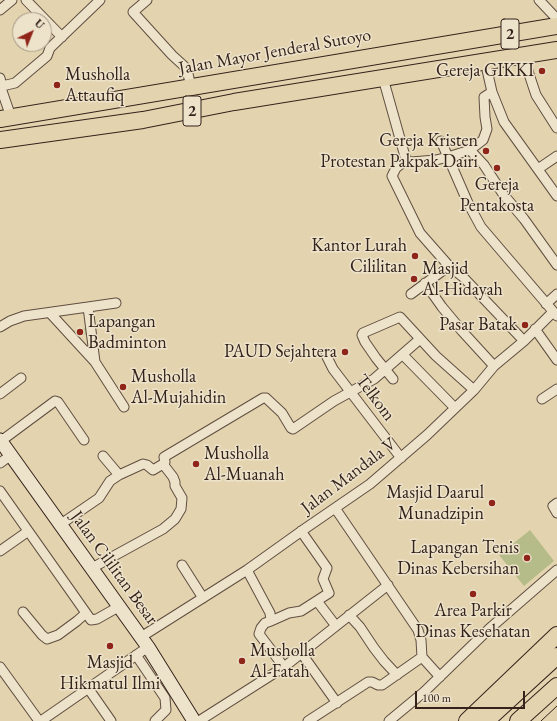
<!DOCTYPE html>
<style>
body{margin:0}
#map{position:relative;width:557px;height:721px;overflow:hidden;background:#e3d4af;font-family:"EB Garamond",serif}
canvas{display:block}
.north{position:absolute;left:12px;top:12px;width:40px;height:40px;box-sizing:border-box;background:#ede3cb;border:1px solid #a39685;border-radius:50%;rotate:43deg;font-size:11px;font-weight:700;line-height:16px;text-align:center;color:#35221b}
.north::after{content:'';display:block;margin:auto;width:14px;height:18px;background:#8f2418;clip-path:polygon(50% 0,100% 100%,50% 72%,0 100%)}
.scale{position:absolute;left:415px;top:691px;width:110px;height:18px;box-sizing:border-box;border:2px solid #35221b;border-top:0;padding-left:5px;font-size:12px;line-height:14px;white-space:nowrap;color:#35221b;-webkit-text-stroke:3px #ede3cb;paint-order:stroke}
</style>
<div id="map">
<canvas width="557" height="721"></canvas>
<div class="north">U</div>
<div class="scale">100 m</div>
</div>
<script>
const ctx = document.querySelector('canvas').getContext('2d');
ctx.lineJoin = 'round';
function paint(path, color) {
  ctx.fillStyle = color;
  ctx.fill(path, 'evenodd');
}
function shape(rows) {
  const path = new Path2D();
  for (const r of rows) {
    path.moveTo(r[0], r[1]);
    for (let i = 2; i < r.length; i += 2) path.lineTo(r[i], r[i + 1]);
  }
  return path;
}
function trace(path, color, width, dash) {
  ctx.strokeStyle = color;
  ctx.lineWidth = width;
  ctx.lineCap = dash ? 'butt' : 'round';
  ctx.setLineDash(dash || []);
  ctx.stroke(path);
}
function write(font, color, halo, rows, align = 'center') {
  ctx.font = font + ' "EB Garamond",serif';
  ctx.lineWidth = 3;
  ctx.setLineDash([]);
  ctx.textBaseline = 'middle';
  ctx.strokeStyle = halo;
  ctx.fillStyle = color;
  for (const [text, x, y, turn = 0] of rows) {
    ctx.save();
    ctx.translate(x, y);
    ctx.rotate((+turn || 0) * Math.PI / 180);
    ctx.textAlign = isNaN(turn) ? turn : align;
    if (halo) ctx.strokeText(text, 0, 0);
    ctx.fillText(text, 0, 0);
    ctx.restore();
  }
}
paint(shape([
 [86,328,87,334,74,336,73,331],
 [530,530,554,561,524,586,499,555]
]), '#b6bc89');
const street = shape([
 [26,0,62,37],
 [147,0,133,12,172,55,184,66,188,74,191,87],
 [539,0,557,19],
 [0,10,12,0],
 [524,55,528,71,536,95,557,128],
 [485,61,492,92,504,122,557,196],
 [0,78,2,86,1,88,11,117],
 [383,78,406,160,411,162,436,160,448,157,470,150,483,140,487,129,485,117,484,97,492,92],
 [2,86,15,83,47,56,50,48,100,0],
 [441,141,468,203,481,227,557,316],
 [470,150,484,165,503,194,524,219,557,265],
 [406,160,396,168,392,176,420,233,449,266,463,277,524,341],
 [538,169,557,156],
 [425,283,442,307,462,331,494,366],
 [411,294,449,266],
 [546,304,557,294],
 [88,307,116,303],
 [50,313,95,362],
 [0,327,10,321,24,316,88,307,95,362,124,407],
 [535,329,557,360],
 [326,355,333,369,401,458],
 [403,355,455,408],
 [393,379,376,358,365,342,362,335,363,333,400,317,436,356,474,390],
 [0,394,21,378],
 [542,399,557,389],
 [1,441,55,401,58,402,84,440],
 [103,456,119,475],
 [0,463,11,455],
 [163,464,165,462,164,457,263,398,266,398,282,413,291,428,293,429,334,401,374,379,420,339],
 [0,491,91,620,97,619,120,606],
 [557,503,553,506,557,513],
 [335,508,418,630,421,640,422,657,440,677],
 [61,524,99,498,110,481,119,475,143,464,147,465,153,470,163,464],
 [0,551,27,532],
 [182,565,203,598],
 [92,568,163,529,175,519,181,509,182,498,175,486,175,482,173,477,163,464],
 [247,570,270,613,271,621,265,623,261,628,259,634,284,667],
 [317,601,336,626],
 [23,612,42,635,47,639,58,635,77,621,86,613],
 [349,615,360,627,374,648,384,661,397,675],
 [271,621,289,613,301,611,329,593,323,579,327,568,301,531],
 [141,637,247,570,303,530,370,484,427,435,474,390,494,366,524,341,553,312],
 [302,654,337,703],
 [136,655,165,698,166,710,155,721],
 [0,667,39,721],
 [88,688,111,721],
 [41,721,148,647],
 [199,721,284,667,388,585],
 [308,721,368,682,372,682,378,685,382,685,422,657],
 [389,721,424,692,489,629,557,570]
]);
const secondary = shape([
 [0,440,148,647,194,721]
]);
const highway = shape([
 [0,119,557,26],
 [0,140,143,120,234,102,557,50],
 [467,721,557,635],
 [486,721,557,656],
 [518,721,557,686]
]);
trace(street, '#604e40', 11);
trace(secondary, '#35221b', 15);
trace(highway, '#35221b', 18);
trace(street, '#ede3cb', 9);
trace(secondary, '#ede3cb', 13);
trace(highway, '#e3d4af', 16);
trace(shape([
 [541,721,557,706]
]), '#35221b', 1);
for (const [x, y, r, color] of [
 [542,71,4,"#8f2418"],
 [57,85,4,"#8f2418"],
 [486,151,4,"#8f2418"],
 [497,168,4,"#8f2418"],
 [415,256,4,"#8f2418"],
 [414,279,4,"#8f2418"],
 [525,325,4,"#8f2418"],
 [80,332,4,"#8f2418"],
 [345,352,4,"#8f2418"],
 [123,387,4,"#8f2418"],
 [196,464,4,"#8f2418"],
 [492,503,4,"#8f2418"],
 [527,558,4,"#8f2418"],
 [473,594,4,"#8f2418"],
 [110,646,4,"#8f2418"],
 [242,661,4,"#8f2418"]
]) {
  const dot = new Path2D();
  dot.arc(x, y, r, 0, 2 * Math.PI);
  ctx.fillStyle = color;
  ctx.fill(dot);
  trace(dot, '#ede3cb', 1.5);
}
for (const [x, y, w] of [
 [510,34,18],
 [192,111,18]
]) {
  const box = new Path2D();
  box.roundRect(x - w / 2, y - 15, w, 30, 3);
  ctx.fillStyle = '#ede3cb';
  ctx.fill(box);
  trace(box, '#35221b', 1);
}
write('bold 17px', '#35221b', null, [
 ["2",510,34],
 ["2",192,111]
]);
write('18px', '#35221b', '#ede3cb', [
 ["Jalan Mayor Jenderal Sutoyo",275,52,-10],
 ["Telkom",375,398,53],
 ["Jalan Mandala V",349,476,-37],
 ["Jalan Cililitan Besar",114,568,54]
]);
write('18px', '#35221b', '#ede3cb', [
 ["Gereja GIKKI",534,71],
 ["Musholla",65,75,"left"],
 ["Attaufiq",65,96,"left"],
 ["Gereja Kristen",478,141],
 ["Protestan Pakpak Dairi",478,162],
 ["Gereja",497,185,"center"],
 ["Pentakosta",497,206,"center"],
 ["Kantor Lurah",407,246],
 ["Cililitan",407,267],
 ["Masjid",422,269,"left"],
 ["Al-Hidayah",422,290,"left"],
 ["Lapangan",88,322,"left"],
 ["Badminton",88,343,"left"],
 ["Pasar Batak",517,325],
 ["PAUD Sejahtera",337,352],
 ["Musholla",131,377,"left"],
 ["Al-Mujahidin",131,398,"left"],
 ["Musholla",204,454,"left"],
 ["Al-Muanah",204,475,"left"],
 ["Masjid Daarul",484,493],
 ["Munadzipin",484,514],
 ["Lapangan Tenis",519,548],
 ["Dinas Kebersihan",519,569],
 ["Area Parkir",473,611,"center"],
 ["Dinas Kesehatan",473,632,"center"],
 ["Musholla",250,651,"left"],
 ["Al-Fatah",250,672,"left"],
 ["Masjid",110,663,"center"],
 ["Hikmatul Ilmi",110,684,"center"]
], 'right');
</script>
